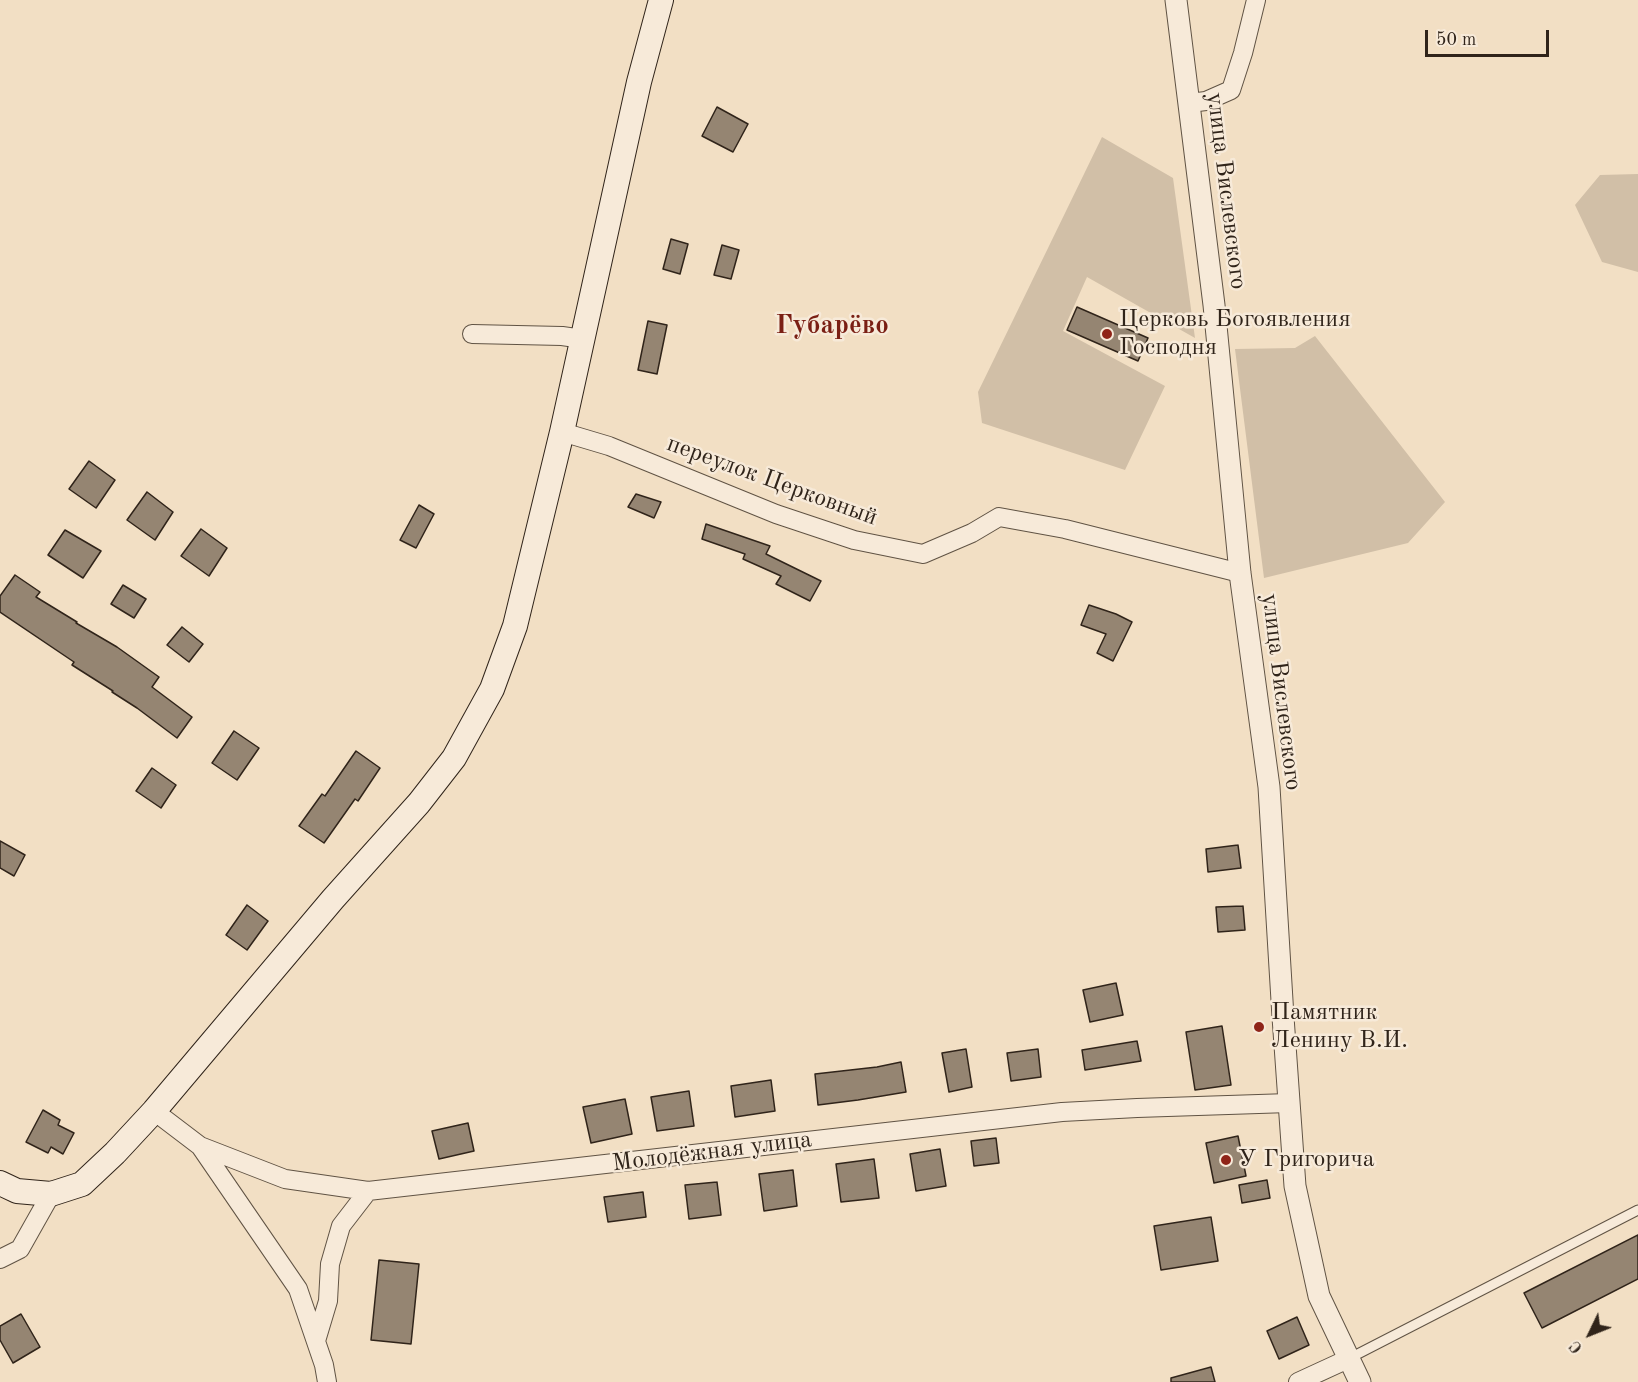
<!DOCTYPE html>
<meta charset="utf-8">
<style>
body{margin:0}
#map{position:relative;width:1638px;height:1382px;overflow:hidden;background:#f2dfc4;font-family:"Old Standard TT",serif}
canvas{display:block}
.north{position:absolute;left:1560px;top:1304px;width:60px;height:60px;-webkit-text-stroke:4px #f7ead9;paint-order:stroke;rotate:227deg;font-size:16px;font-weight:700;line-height:24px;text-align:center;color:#30241a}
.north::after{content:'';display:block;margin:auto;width:21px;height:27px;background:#30241a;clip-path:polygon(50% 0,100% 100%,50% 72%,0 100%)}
.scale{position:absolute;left:1425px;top:30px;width:124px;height:27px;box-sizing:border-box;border:3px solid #30241a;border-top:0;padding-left:8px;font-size:18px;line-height:21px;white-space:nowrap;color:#30241a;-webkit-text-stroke:4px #f7ead9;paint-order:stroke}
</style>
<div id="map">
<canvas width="1638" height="1382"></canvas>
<div class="north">С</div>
<div class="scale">50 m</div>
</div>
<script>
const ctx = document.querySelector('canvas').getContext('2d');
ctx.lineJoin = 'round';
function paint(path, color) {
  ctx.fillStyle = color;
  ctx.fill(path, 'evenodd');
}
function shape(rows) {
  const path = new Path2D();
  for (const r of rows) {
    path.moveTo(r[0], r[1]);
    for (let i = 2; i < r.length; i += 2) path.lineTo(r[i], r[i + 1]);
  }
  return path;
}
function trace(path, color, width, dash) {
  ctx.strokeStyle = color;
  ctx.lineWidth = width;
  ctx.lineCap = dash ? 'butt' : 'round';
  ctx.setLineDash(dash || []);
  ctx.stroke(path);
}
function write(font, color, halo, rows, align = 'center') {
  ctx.font = font + ' "Old Standard TT",serif';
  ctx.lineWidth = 5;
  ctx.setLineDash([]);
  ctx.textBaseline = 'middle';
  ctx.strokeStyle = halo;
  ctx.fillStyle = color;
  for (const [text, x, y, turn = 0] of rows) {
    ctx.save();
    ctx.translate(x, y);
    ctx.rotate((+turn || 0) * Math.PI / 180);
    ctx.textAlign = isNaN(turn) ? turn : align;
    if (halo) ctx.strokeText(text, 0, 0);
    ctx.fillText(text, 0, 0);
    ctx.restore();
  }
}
paint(shape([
 [1102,137,1173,178,1195,338,1087,277,1063,331,1165,386,1125,470,982,423,978,392],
 [1638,174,1638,272,1602,262,1575,205,1600,175],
 [1315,336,1445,502,1408,543,1264,578,1235,349,1295,348]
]), '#d1bfa7');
const building = shape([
 [717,107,748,124,733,152,702,136,717,107],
 [671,239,688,244,680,274,663,269,671,239],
 [722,245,739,250,731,279,714,275,722,245],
 [1077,307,1148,338,1138,361,1067,330,1077,307],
 [648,321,667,325,657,374,638,370,648,321],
 [89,461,115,480,96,508,69,489,89,461],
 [147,492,173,512,155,540,127,520,147,492],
 [636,494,661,502,654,518,628,507,636,494],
 [419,505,434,514,416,548,400,540,419,505],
 [706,524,770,546,766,554,821,581,810,601,776,584,781,576,743,559,745,554,702,539,706,524],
 [201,529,227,548,209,576,181,556,201,529],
 [65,530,101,551,83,578,48,555,65,530],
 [15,575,40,592,36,597,77,622,76,623,117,647,159,677,152,687,192,717,177,738,137,708,112,692,113,691,72,665,74,662,0,612,0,596,15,575],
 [123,585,146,599,134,618,111,604,123,585],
 [1089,605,1116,614,1132,622,1113,661,1097,653,1106,634,1081,625,1089,605],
 [182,627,203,644,189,662,167,645,182,627],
 [234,731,259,748,237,780,212,763,234,731],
 [356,751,380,768,358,801,355,799,324,843,299,826,322,794,325,796,356,751],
 [152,768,176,785,161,808,136,791,152,768],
 [0,841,25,855,14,876,0,868,0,841],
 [1238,845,1241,868,1208,872,1206,849,1238,845],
 [247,905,268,921,247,950,226,935,247,905],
 [1243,906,1245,930,1218,932,1216,907,1243,906],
 [1116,983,1123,1015,1090,1022,1083,990,1116,983],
 [1222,1026,1231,1085,1195,1090,1186,1032,1222,1026],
 [1137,1041,1141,1061,1085,1070,1082,1050,1137,1041],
 [966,1049,972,1087,949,1092,942,1053,966,1049],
 [1038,1049,1041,1077,1011,1081,1007,1053,1038,1049],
 [901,1062,906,1092,858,1100,818,1105,815,1074,877,1067,901,1062],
 [771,1080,775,1111,735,1117,731,1086,771,1080],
 [689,1091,694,1126,657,1131,651,1097,689,1091],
 [625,1099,632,1134,591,1143,583,1107,625,1099],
 [43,1110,60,1120,58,1125,74,1133,63,1154,51,1147,48,1153,26,1142,43,1110],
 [468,1123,474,1151,439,1159,432,1131,468,1123],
 [1238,1136,1246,1176,1214,1183,1206,1143,1238,1136],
 [996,1138,999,1163,974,1166,971,1141,996,1138],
 [940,1149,946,1186,916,1191,910,1154,940,1149],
 [874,1159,879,1198,841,1202,836,1164,874,1159],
 [793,1170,797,1206,764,1211,759,1174,793,1170],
 [1267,1180,1270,1198,1242,1203,1239,1185,1267,1180],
 [717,1182,721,1215,689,1219,685,1185,717,1182],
 [643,1192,646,1217,608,1222,604,1197,643,1192],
 [1211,1217,1218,1261,1161,1270,1154,1226,1211,1217],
 [1638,1235,1638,1279,1542,1328,1524,1293,1638,1235],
 [379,1260,419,1264,411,1344,371,1340,379,1260],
 [21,1314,40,1347,13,1363,0,1340,0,1326,21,1314],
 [1297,1317,1309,1345,1279,1359,1267,1331,1297,1317],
 [1211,1367,1215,1382,1171,1382,1171,1378,1211,1367]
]);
paint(building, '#958572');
trace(building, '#30241a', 1.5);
const service = shape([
 [1348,1359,1638,1210]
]);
const minor = shape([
 [1189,103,1206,101,1231,90,1243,53,1256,0],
 [472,334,562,336,583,339],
 [562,432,609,446,776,514,854,540,923,554,972,533,999,517,1065,529,1240,573],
 [154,1111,200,1146,285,1179,368,1191,1062,1112,1137,1108,1289,1103],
 [200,1146,298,1289,324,1365,327,1382],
 [0,1259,20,1249,51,1194],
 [316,1341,328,1301,330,1264,341,1226,368,1191],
 [1298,1382,1348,1359]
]);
const tertiary = shape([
 [1176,0,1214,305,1240,573,1269,787,1283,1017,1295,1186,1319,1296,1360,1382]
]);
const secondary = shape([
 [0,1183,17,1191,51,1194,82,1184,115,1153,154,1111,333,899,419,803,454,758,492,689,515,626,562,432,639,82,661,0]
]);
trace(service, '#605344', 11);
trace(minor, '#605344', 20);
trace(tertiary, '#605344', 23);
trace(secondary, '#30241a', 26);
trace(service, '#f7ead9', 9);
trace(minor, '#f7ead9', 18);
trace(tertiary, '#f7ead9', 21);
trace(secondary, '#f7ead9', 24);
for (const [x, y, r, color] of [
 [1107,334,6,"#8f2418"],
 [1259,1027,6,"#8f2418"],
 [1226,1160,6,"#8f2418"]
]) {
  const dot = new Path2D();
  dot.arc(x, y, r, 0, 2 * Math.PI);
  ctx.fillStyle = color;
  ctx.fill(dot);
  trace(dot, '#f7ead9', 2);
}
write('24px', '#30241a', '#f7ead9', [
 ["улица Вислевского",1226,191,83],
 ["переулок Церковный",772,481,20],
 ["улица Вислевского",1281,692,83],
 ["Молодёжная улица",712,1152,-7]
]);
write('24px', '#30241a', '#f7ead9', [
 ["Церковь Богоявления",1119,320],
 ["Господня",1119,348],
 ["Памятник",1271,1013],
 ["Ленину В.И.",1271,1041],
 ["У Григорича",1238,1160]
], 'left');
write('bold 27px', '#7a1f14', '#f7ead9', [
 ["Губарёво",832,326]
]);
</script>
